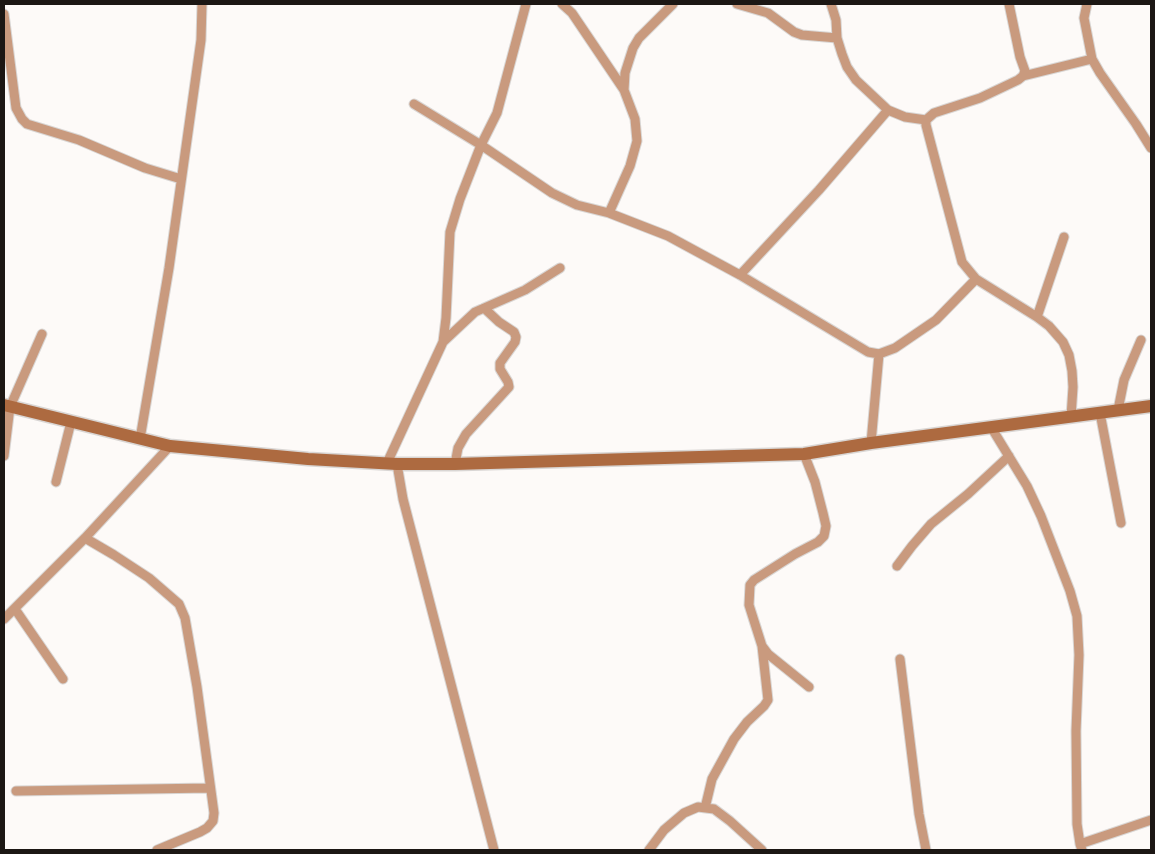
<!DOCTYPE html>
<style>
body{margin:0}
#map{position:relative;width:1155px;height:854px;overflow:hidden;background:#fdfaf8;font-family:Commissioner,sans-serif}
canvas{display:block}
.frame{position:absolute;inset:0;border:5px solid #1c1714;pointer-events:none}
</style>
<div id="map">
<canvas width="1155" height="854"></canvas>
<div class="frame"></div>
</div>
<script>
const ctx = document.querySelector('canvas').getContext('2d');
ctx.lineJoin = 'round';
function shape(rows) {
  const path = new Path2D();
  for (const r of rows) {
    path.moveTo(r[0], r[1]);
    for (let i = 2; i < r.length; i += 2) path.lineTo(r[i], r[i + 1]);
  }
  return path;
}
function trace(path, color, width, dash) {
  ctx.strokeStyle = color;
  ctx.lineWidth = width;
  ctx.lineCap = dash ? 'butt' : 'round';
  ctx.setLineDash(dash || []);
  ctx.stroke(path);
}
const street = shape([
 [562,4,572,13,624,90,635,119,637,141,630,166,609,213],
 [737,4,768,13,794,32,802,35,837,38],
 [831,4,836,20,837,38,842,54,847,67,856,80,888,110,905,117,926,120],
 [1009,4,1020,57,1025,71,1023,76,1018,80,980,98,934,113,926,120,926,125,962,262,976,279,1037,317,1049,326,1063,342,1069,355,1072,371,1073,387,1071,417],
 [1087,4,1084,18,1092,59,1100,73,1136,124,1151,148],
 [4,14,16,108,22,119,27,124,79,140,145,168,181,179],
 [1023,76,1092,59],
 [624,90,625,73,633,48,639,38,673,4],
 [414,104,481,145,552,193,577,205,609,213,668,236,740,275,868,352,879,354,895,348,936,320,976,279],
 [740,275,819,190,888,110],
 [1037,317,1064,237],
 [443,342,475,312,525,290,560,268],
 [1118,410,1124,380,1141,340],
 [1100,413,1121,523],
 [991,427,1027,486,1041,516,1070,591,1077,616,1079,655,1076,731,1077,824,1080,844,1082,850],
 [140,439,169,268,201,40,202,4],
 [871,443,879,354],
 [4,456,10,407,42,334],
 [387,463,443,342,446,318,450,232,460,199,481,145,497,113,526,4],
 [397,464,403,499,494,850],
 [455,464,458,448,466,434,509,387,508,382,500,369,500,363,515,342,516,337,514,332,499,322,484,308],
 [56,482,71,422],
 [85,538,114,555,149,578,179,604,185,618,197,687,214,813,213,821,207,828,200,832,157,850],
 [897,566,912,546,931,524,968,494,1009,456],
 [15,609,63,679],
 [4,619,85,538,170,446],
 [762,646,768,654,809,687],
 [900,659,919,814,926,850],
 [16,791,210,788],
 [705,808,712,779,734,739,747,722,764,706,768,700,762,646,749,605,750,585,754,580,795,554,818,542,824,536,826,526,823,513,815,482,804,454],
 [1080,844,1151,820],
 [649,850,664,830,684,813,698,807,714,809,730,821,762,850]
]);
const secondary = shape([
 [4,405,170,446,308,459,397,464,455,464,804,454,871,443,1151,406]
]);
trace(street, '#d9d6d4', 11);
trace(secondary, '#d9d6d4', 15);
trace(street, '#c99a7e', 9);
trace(secondary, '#ad6a40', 12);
</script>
